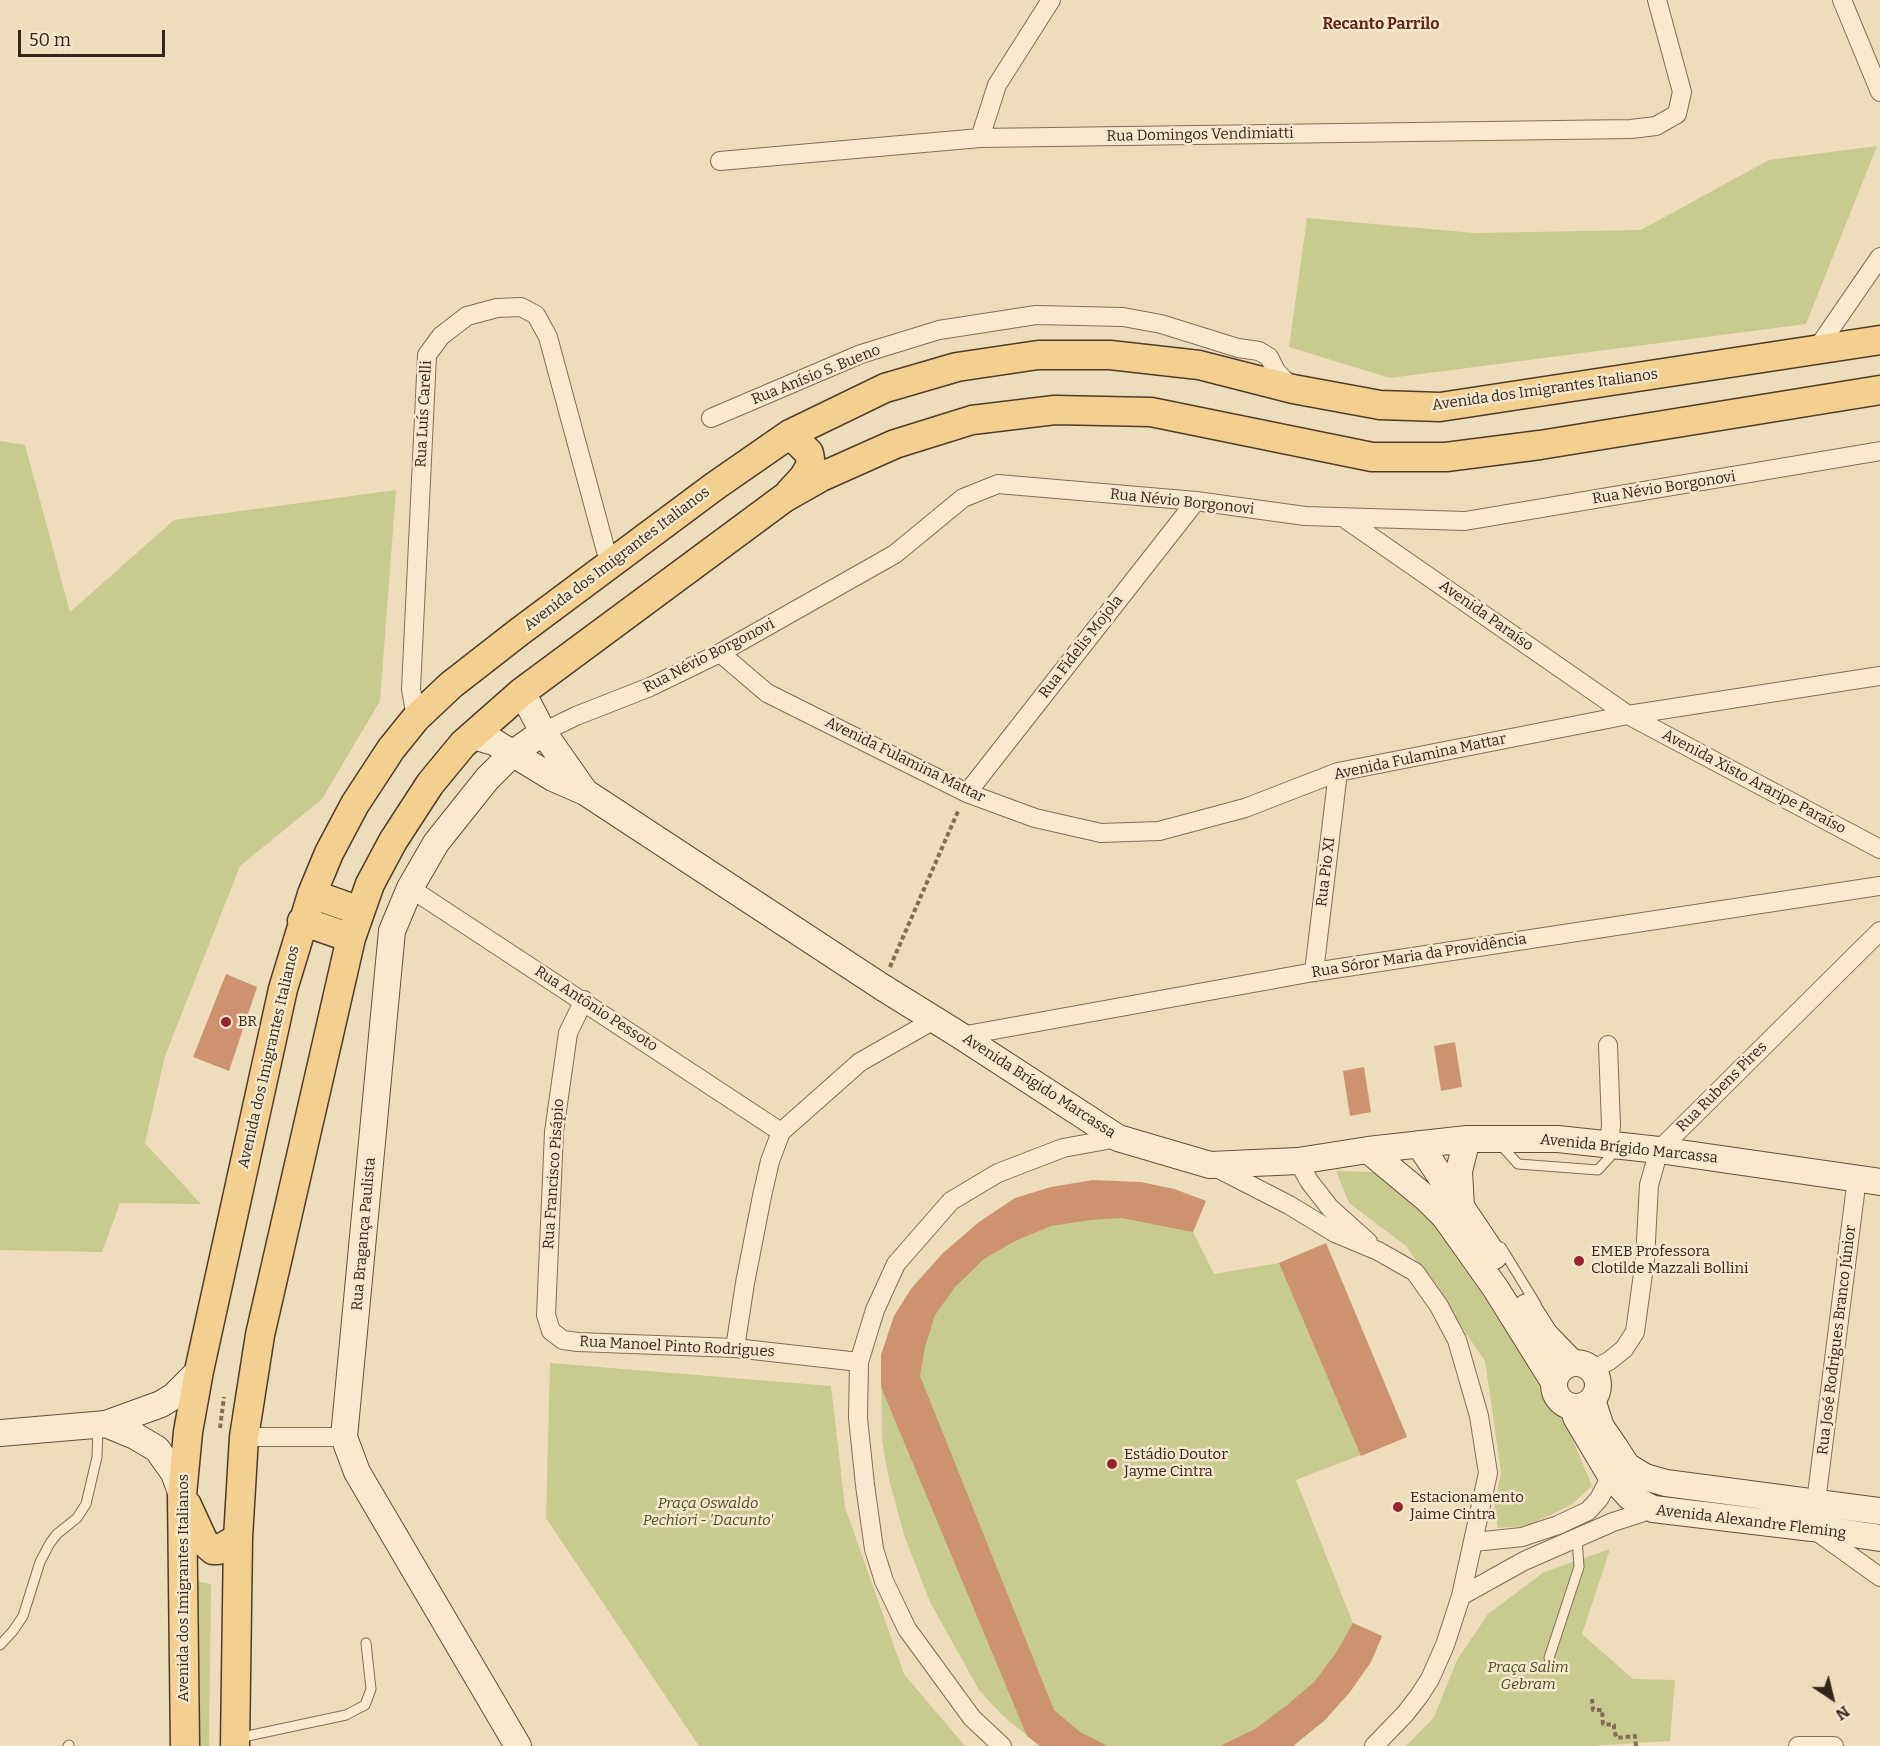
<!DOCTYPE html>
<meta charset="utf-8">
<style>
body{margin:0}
#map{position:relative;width:1880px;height:1746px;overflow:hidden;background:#edb;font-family:Bitter,serif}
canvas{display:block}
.north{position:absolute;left:1802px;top:1668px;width:60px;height:60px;-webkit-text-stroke:4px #f5e7cb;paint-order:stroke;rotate:145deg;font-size:16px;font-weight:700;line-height:24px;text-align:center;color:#34261a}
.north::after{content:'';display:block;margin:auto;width:21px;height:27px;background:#34261a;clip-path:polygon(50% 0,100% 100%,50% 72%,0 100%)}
.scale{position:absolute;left:18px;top:30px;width:147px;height:27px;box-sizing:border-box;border:3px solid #34261a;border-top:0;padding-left:8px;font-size:18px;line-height:21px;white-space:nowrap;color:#34261a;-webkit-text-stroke:4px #f5e7cb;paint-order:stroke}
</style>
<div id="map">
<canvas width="1880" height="1746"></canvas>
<div class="north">N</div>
<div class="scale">50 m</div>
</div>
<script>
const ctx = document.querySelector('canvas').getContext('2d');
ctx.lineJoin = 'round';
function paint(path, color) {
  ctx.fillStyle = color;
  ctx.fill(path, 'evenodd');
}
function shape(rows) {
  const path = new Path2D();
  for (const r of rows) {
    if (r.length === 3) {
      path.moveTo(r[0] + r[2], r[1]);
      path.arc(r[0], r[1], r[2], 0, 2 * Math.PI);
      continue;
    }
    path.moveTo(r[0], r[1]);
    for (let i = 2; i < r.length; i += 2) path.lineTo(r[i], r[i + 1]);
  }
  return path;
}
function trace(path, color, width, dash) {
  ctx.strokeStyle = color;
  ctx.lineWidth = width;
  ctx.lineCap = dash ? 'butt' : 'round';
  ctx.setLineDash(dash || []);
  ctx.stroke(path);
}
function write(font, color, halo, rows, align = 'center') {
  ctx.font = font + ' Bitter,serif';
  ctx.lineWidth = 5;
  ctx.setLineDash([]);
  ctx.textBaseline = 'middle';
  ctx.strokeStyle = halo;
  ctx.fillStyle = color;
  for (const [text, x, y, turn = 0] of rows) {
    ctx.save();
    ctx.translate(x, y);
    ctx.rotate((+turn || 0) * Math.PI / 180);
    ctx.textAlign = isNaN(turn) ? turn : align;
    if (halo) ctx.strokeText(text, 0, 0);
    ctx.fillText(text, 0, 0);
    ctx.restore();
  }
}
paint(shape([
 [1877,146,1806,324,1390,378,1289,347,1307,218,1474,233,1641,230,1769,160],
 [0,441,25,445,70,612,174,520,396,490,380,701,322,799,240,866,165,1056,145,1143,201,1204,120,1203,102,1252,0,1250],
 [1336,1171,1373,1172,1432,1220,1560,1409,1592,1486,1571,1505,1527,1526,1498,1528,1494,1509,1501,1472,1485,1361,1406,1246,1349,1203],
 [1140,1182,1174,1189,1206,1201,1193,1232,1214,1274,1279,1263,1326,1243,1407,1437,1296,1480,1353,1623,1382,1636,1371,1662,1325,1720,1293,1746,1040,1746,1003,1716,979,1690,930,1602,904,1535,889,1479,882,1441,881,1355,894,1316,911,1289,943,1253],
 [550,1363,831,1386,845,1507,904,1674,965,1746,699,1746,546,1518],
 [1610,1549,1582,1634,1633,1679,1675,1680,1670,1741,1588,1746,1406,1746,1434,1717,1457,1660,1488,1614,1544,1572],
 [196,1581,211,1584,209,1746,197,1746]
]), '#c7cb90');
paint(shape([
 [226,974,257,987,229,1071,193,1057],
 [1455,1042,1462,1087,1441,1091,1434,1046],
 [1364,1067,1371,1112,1350,1116,1343,1071],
 [1093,1180,1140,1182,1174,1189,1206,1201,1193,1232,1121,1218,1091,1220,1051,1226,1015,1241,984,1259,955,1287,935,1315,925,1347,920,1376,1054,1710,1080,1732,1108,1746,1040,1746,1027,1736,881,1387,881,1355,894,1316,911,1289,943,1253,979,1222,1015,1198,1051,1187],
 [1326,1243,1407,1437,1361,1456,1279,1263],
 [1353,1623,1382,1636,1371,1662,1350,1692,1325,1720,1293,1746,1220,1746,1255,1729,1287,1705,1314,1682,1336,1653]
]), '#cd9370');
const lane = shape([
 [1500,1144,1518,1164,1598,1170,1616,1150],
 [1501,1247,1536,1304],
 [0,1645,13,1631,23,1616,40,1562,50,1543,57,1534,77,1518,86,1504,97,1457,98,1428],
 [1549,1658,1579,1567,1577,1538],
 [238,1738,346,1715,365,1705,371,1689,366,1643],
 [68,1746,69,1745]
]);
const street = shape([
 [1842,0,1880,92],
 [980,138,997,85,1051,0],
 [720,161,980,138,1631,129,1656,126,1677,114,1682,92,1657,0],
 [1816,350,1880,257],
 [711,418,861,354,939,330,1036,315,1123,317,1161,324,1238,348,1259,351,1269,357,1276,371,1292,388],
 [1344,518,1628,715,1880,849],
 [720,653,767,693,967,793,1035,818,1101,833,1159,831,1245,808,1338,772,1628,715,1880,676],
 [416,718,411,689,427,355,441,336,467,316,497,308,521,307,536,315,548,337,610,566],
 [543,732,576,716,650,687,720,653,895,554,963,498,998,484,1196,501,1305,516,1465,521,1880,451],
 [967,793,1196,501],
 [410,888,781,1132],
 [1314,972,1338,772],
 [584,1000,568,1033,554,1132,546,1315,551,1331,563,1340,578,1342,735,1348,859,1362],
 [961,1036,1314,972,1880,886],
 [1608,1045,1611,1125,1609,1144],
 [1298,1161,1309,1181,1330,1208,1368,1242],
 [1213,1166,1289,1205,1335,1233,1378,1251,1415,1272,1439,1306,1457,1340,1479,1416,1488,1473,1461,1596,1445,1645,1430,1679,1419,1696,1405,1714,1374,1746],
 [735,1348,745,1283,762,1196,770,1161,781,1132,860,1062,934,1020],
 [1592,1370,1609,1361,1624,1349,1635,1332,1645,1259,1649,1185,1659,1150,1880,931],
 [244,1437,344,1437],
 [1816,1502,1857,1178],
 [1816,1531,1880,1577],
 [1474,1542,1522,1537,1558,1525,1588,1511,1599,1499,1611,1476],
 [1461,1596,1524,1561,1613,1522,1653,1509],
 [1002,1746,972,1718,907,1629,884,1581,874,1549,865,1485,858,1418,859,1362,875,1310,896,1264,951,1201,998,1173,1063,1148,1118,1138],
 [1798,1746,1834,1746]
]);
const secondary = shape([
 [522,692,543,732,585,792],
 [473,736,494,742,553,778,585,792,882,987,961,1036,1118,1138,1210,1165,1298,1161,1368,1150,1467,1139,1558,1139,1659,1150,1880,1182],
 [1419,1144,1494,1256],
 [1368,1150,1427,1199,1445,1217,1496,1289,1554,1382],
 [1461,1207,1459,1171,1467,1139],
 [1527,1307,1545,1335,1572,1363],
 [1576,1385,22],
 [1592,1400,1601,1427,1616,1449,1627,1466,1645,1477,1666,1483,1880,1511],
 [1574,1407,1576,1417,1611,1476,1630,1497,1653,1509,1812,1528,1880,1538],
 [106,1424,135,1436,157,1449,174,1473,182,1495],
 [0,1433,106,1424,161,1404,174,1396,199,1371],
 [518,1746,357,1472,344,1437,392,931,410,888,436,843,487,779,512,754,543,732]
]);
const primary = shape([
 [790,492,803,478,811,465,809,453,790,434],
 [312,894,360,911],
 [302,921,351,938],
 [187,1505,204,1542,213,1550,218,1550,238,1538],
 [185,1746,182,1495,188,1432,199,1371,283,989,312,894,329,853,355,804,391,749,416,718,451,685,519,632,715,486,790,434,885,388,957,367,1038,355,1110,355,1199,365,1293,389,1380,405,1440,407,1880,340],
 [235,1746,238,1538,244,1437,260,1335,351,938,370,884,393,841,430,784,463,744,522,692,784,498,821,477,895,444,972,420,1055,410,1151,412,1372,457,1446,457,1540,445,1880,390]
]);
trace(lane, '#856c55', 11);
trace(street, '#856c55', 20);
trace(secondary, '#674e39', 28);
trace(primary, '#523b2a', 31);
trace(shape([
 [890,967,959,809],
 [220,1428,224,1397],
 [1592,1699,1593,1710,1602,1710,1603,1724,1614,1725,1614,1731,1617,1738,1635,1736,1636,1746]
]), '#856c55', 4, [4.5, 3]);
trace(lane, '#f9eace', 9);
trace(street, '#f9eace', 18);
trace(secondary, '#f9eace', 26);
trace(primary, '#f3d091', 28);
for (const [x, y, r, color] of [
 [226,1022,6,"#95252a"],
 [1579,1261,6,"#95252a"],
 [1112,1464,6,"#95252a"],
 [1398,1507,6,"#95252a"]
]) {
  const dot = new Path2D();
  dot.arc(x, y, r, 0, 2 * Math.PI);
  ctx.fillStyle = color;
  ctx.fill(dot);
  trace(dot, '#f5e7cb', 2);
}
write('15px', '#34261a', '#f5e7cb', [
 ["Rua Domingos Vendimiatti",1200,135,-1],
 ["Rua Anísio S. Bueno",816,375,-22],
 ["Avenida dos Imigrantes Italianos",1545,390,-8],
 ["Rua Luís Carelli",424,414,-87],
 ["Rua Névio Borgonovi",1664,488,-9],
 ["Rua Névio Borgonovi",1182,502,6],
 ["Avenida dos Imigrantes Italianos",617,559,-37],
 ["Avenida Paraíso",1486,616,35],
 ["Rua Fidelis Mojola",1081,647,-52],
 ["Rua Névio Borgonovi",709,656,-27],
 ["Avenida Fulamina Mattar",1420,757,-12],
 ["Avenida Fulamina Mattar",905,760,26],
 ["Avenida Xisto Araripe Paraíso",1754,782,28],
 ["Rua Pio XI",1326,872,-83],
 ["Rua Sóror Maria da Providência",1419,956,-9],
 ["Rua Antônio Pessoto",596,1009,33],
 ["Avenida dos Imigrantes Italianos",269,1057,-77],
 ["Avenida Brígido Marcassa",1039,1086,33],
 ["Rua Rubens Pires",1722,1087,-45],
 ["Avenida Brígido Marcassa",1629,1149,6],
 ["Rua Francisco Pisápio",554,1174,-86],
 ["Rua Bragança Paulista",364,1234,-85],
 ["Rua José Rodrigues Branco Júnior",1837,1340,-83],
 ["Rua Manoel Pinto Rodrigues",677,1347,3],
 ["Avenida Alexandre Fleming",1751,1522,7],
 ["Avenida dos Imigrantes Italianos",184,1588,-90]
]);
write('15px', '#34261a', '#f5e7cb', [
 ["BR",238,1022],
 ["EMEB Professora",1591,1252],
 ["Clotilde Mazzali Bollini",1591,1269],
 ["Estádio Doutor",1124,1455],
 ["Jayme Cintra",1124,1472],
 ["Estacionamento",1410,1498],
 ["Jaime Cintra",1410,1515]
], 'left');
write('italic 15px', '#475121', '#f5e7cb', [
 ["Praça Oswaldo",708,1504],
 ["Pechiori - 'Dacunto'",708,1521],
 ["Praça Salim",1528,1668],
 ["Gebram",1528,1685]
]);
write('bold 16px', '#612519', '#f5e7cb', [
 ["Recanto Parrilo",1381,25]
]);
</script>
